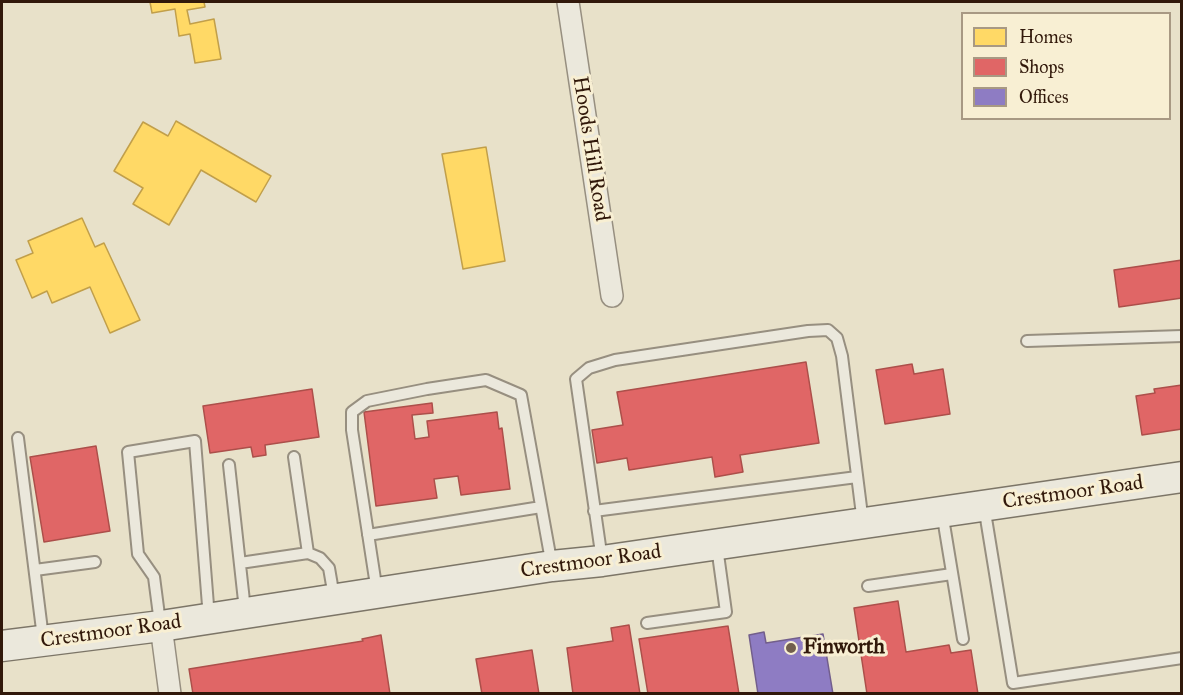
<!DOCTYPE html>
<style>
body{margin:0}
#map{position:relative;width:1183px;height:695px;overflow:hidden;background:#e8e1c9;font-family:"IM FELL Great Primer",serif}
canvas{display:block}
.frame{position:absolute;inset:0;border:3px solid #31180a;pointer-events:none}
.legend{position:absolute;left:961px;top:12px;width:210px;height:108px;box-sizing:border-box;background:#f8efd3;border:2px solid #a89983;margin:0;padding:8px 10px;list-style:none;font-size:18px;color:#31180a}
.legend li{display:flex;align-items:center;gap:12px;height:30px}
.legend b{width:30px;border:2px solid #a89983}
</style>
<div id="map">
<canvas width="1183" height="695"></canvas>
<div class="frame"></div>
<ul class="legend">
<li><b style="height:16px;background:#ffd966"></b>Homes</li>
<li><b style="height:16px;background:#e06666"></b>Shops</li>
<li><b style="height:16px;background:#8e7cc3"></b>Offices</li>
</ul>
</div>
<script>
const ctx = document.querySelector('canvas').getContext('2d');
ctx.lineJoin = 'round';
function paint(path, color) {
  ctx.fillStyle = color;
  ctx.fill(path, 'evenodd');
}
function shape(rows) {
  const path = new Path2D();
  for (const r of rows) {
    path.moveTo(r[0], r[1]);
    for (let i = 2; i < r.length; i += 2) path.lineTo(r[i], r[i + 1]);
  }
  return path;
}
function trace(path, color, width, dash) {
  ctx.strokeStyle = color;
  ctx.lineWidth = width;
  ctx.lineCap = dash ? 'butt' : 'round';
  ctx.setLineDash(dash || []);
  ctx.stroke(path);
}
function write(font, color, halo, rows, align = 'center') {
  ctx.font = font + ' "IM FELL Great Primer",serif';
  ctx.lineWidth = 6;
  ctx.setLineDash([]);
  ctx.textBaseline = 'middle';
  ctx.strokeStyle = halo;
  ctx.fillStyle = color;
  for (const [text, x, y, turn = 0] of rows) {
    ctx.save();
    ctx.translate(x, y);
    ctx.rotate((+turn || 0) * Math.PI / 180);
    ctx.textAlign = isNaN(turn) ? turn : align;
    if (halo) ctx.strokeText(text, 0, 0);
    ctx.fillText(text, 0, 0);
    ctx.restore();
  }
}
const homes = shape([
 [150,2,204,2,205,7,187,10,190,24,214,19,221,59,195,63,190,34,179,36,175,9,152,13,150,2],
 [176,121,271,176,256,202,201,170,169,225,133,204,143,188,114,171,143,122,168,136,176,121],
 [486,147,505,261,463,269,442,154,486,147],
 [82,218,95,247,104,243,140,320,110,333,90,287,52,303,47,291,32,298,16,260,33,253,28,241,82,218]
]);
paint(homes, '#ffd966');
trace(homes, '#c19f4a', 1.5);
const shops = shape([
 [1182,260,1182,298,1119,307,1114,270,1182,260],
 [806,362,819,443,740,455,743,472,715,477,712,457,629,470,627,458,597,463,592,430,623,425,617,392,806,362],
 [912,364,914,374,943,369,950,414,885,424,876,370,912,364],
 [1182,385,1182,429,1142,435,1136,396,1155,393,1154,389,1182,385],
 [312,389,319,437,265,445,266,455,253,457,251,447,210,453,203,406,312,389],
 [432,403,433,413,412,415,415,439,429,437,427,421,497,412,499,429,502,428,510,489,461,495,458,476,434,479,437,498,376,506,364,412,432,403],
 [96,446,110,531,44,542,30,457,96,446],
 [898,601,906,652,949,645,951,653,971,650,978,694,867,694,854,608,898,601],
 [629,625,640,694,573,694,567,648,613,641,611,628,629,625],
 [728,626,739,694,648,694,639,639,728,626],
 [381,635,390,694,193,694,189,669,363,641,362,639,381,635],
 [532,650,539,694,482,694,476,659,532,650]
]);
paint(shops, '#e06666');
trace(shops, '#ac4f4a', 1.5);
const offices = shape([
 [764,632,766,643,823,634,833,694,758,694,749,635,764,632]
]);
paint(offices, '#8e7cc3');
trace(offices, '#725e8c', 1.5);
const lane = shape([
 [1027,341,1182,336],
 [18,438,43,638],
 [229,465,245,610],
 [984,506,1013,683,1182,658],
 [594,511,857,477],
 [942,512,963,639],
 [368,535,541,507],
 [308,553,320,558,329,568,334,597],
 [602,560,576,379,589,368,615,360,808,331,828,330,837,338,842,356,863,523],
 [240,563,308,553,294,457],
 [35,570,95,562],
 [868,586,952,574],
 [377,592,352,430,352,412,367,401,427,389,486,380,521,395,552,566],
 [160,623,154,577,138,554,128,452,195,441,209,618],
 [647,623,726,612,717,547]
]);
const street = shape([
 [568,2,612,296],
 [161,626,170,694]
]);
const secondary = shape([
 [2,646,161,626,552,566,602,561,1182,477]
]);
trace(lane, '#978f80', 14);
trace(street, '#978f80', 24);
trace(secondary, '#7c7567', 33);
trace(lane, '#ebe8dc', 10);
trace(street, '#ebe8dc', 21);
trace(secondary, '#ebe8dc', 30);
for (const [x, y, r, color] of [
 [791,648,6,"#715e4d"]
]) {
  const dot = new Path2D();
  dot.arc(x, y, r, 0, 2 * Math.PI);
  ctx.fillStyle = color;
  ctx.fill(dot);
  trace(dot, '#f8efd3', 2);
}
write('21px', '#31180a', '#f8efd3', [
 ["Hoods Hill Road",590,149,81],
 ["Crestmoor Road",1073,493,-8],
 ["Crestmoor Road",591,562,-8],
 ["Crestmoor Road",111,632,-8]
]);
write('bold 21px', '#31180a', '#f8efd3', [
 ["Finworth",803,648]
], 'left');
</script>
